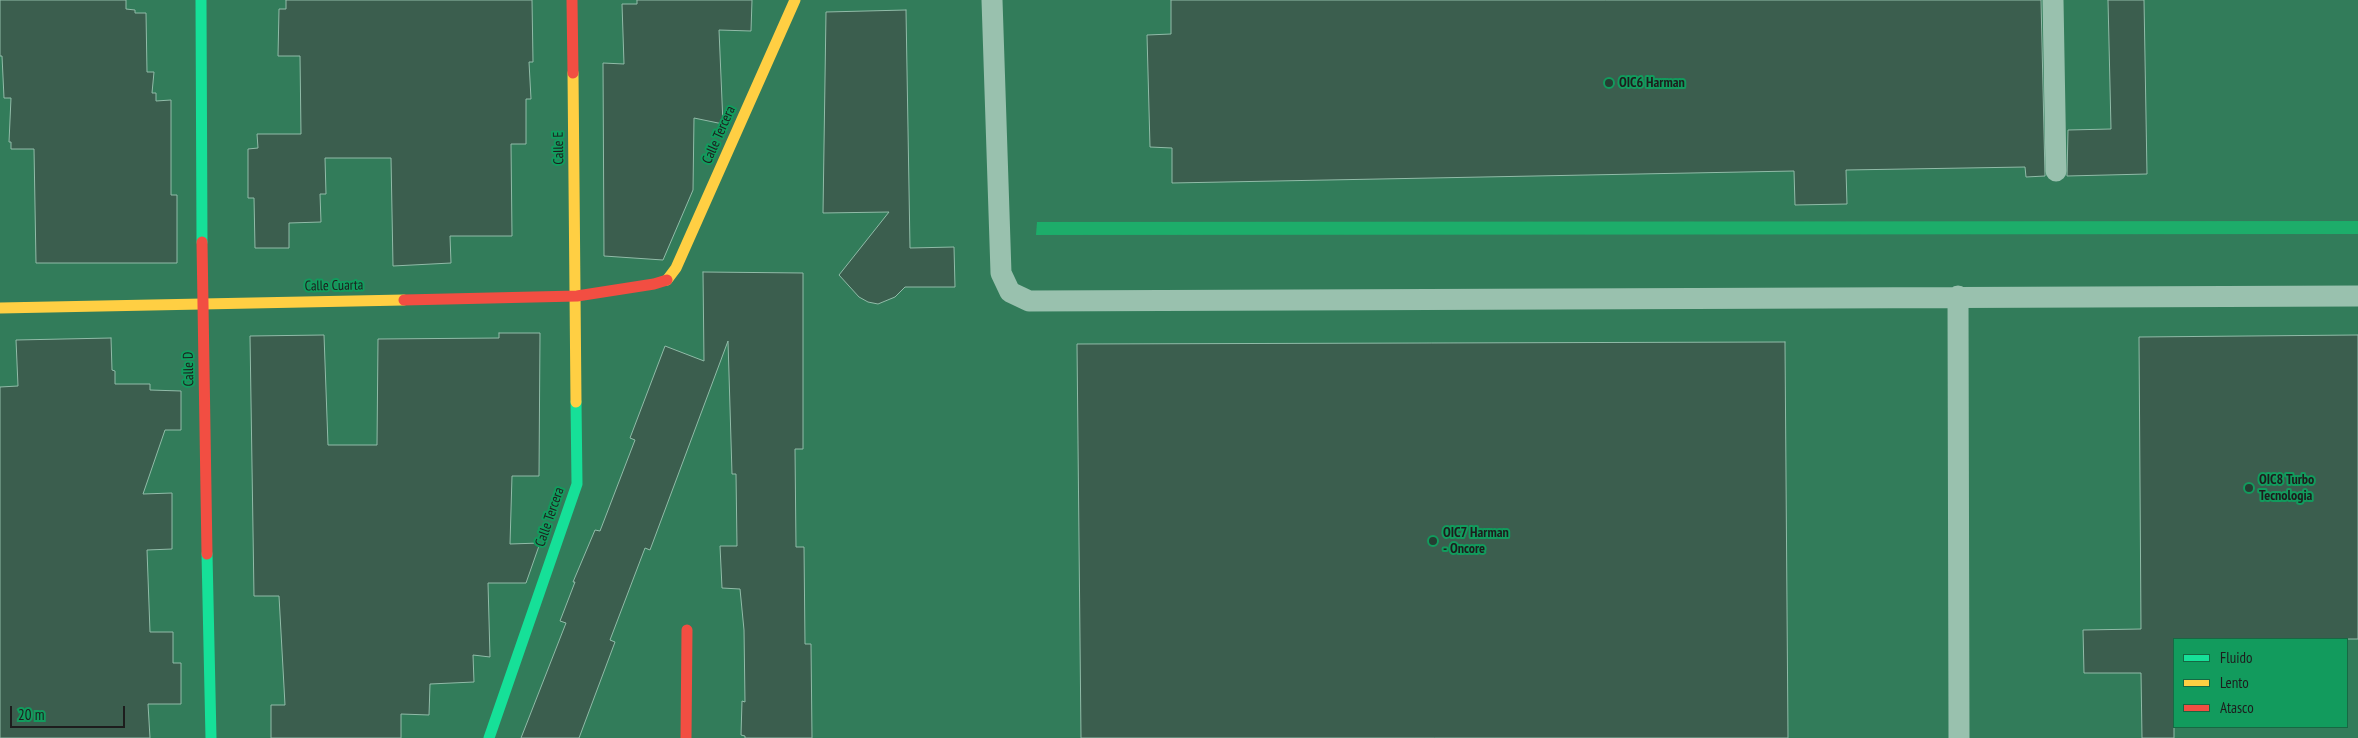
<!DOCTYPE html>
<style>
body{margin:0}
#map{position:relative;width:2358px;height:738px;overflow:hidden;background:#327c5a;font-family:"PT Sans Narrow",sans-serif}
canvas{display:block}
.legend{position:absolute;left:2173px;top:638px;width:175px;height:90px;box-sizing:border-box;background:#129b5d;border:1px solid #166943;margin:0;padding:6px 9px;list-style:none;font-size:15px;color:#1d1d1d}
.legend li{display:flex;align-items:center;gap:10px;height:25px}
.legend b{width:25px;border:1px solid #166943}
.scale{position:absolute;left:10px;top:706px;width:115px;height:22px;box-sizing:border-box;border:2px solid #1d1d1d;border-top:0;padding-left:6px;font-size:15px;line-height:18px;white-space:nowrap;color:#1d1d1d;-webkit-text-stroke:4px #129b5d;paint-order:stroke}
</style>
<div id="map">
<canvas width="2358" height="738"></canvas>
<ul class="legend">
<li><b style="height:6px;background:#16e098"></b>Fluido</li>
<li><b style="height:6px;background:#ffcf43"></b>Lento</li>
<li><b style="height:6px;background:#f24e42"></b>Atasco</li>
</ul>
<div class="scale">20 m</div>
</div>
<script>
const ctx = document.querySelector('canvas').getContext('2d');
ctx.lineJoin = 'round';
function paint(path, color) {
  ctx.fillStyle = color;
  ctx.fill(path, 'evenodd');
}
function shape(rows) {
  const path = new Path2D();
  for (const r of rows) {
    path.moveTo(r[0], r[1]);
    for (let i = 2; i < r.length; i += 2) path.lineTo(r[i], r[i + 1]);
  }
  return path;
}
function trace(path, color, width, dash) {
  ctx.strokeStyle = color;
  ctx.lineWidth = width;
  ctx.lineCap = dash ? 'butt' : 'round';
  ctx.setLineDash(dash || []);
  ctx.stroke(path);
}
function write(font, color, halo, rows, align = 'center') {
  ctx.font = font + ' "PT Sans Narrow",sans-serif';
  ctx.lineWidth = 4;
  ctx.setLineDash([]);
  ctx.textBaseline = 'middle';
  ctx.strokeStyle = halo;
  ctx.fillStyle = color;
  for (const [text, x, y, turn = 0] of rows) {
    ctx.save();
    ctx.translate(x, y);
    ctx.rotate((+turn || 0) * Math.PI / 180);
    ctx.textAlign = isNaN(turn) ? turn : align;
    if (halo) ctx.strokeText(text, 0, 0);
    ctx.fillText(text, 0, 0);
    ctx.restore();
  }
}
paint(shape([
 [2358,221,2358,234,1036,235,1037,222]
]), '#1dad6a');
const building = shape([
 [0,0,126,0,126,9,135,10,135,13,146,13,147,72,154,72,152,93,156,93,156,101,171,100,171,195,177,195,177,263,36,263,34,149,11,149,11,142,9,142,11,98,4,98,2,56,0,56,0,0],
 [286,0,532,0,533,62,529,62,531,99,526,99,526,144,511,144,512,236,450,236,451,263,393,266,391,158,325,158,326,194,320,194,321,222,289,223,289,248,255,248,254,198,248,198,248,149,258,148,257,134,301,134,300,56,278,56,279,9,286,9,286,0],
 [637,0,752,0,751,31,719,30,723,124,694,118,693,190,663,260,604,256,603,63,624,64,622,4,637,4,637,0],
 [1171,0,2041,0,2045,176,2026,177,2025,167,1846,170,1847,204,1795,205,1794,171,1172,183,1172,148,1150,147,1147,35,1171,34,1171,0],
 [2108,0,2144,0,2147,174,2067,176,2068,130,2111,129,2108,0],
 [906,10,910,248,954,247,955,287,905,287,895,297,878,304,868,302,859,297,839,275,889,212,823,213,826,12,906,10],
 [703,272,803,273,803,449,795,449,796,547,804,547,805,644,811,644,812,738,745,738,745,736,741,735,742,701,745,702,744,630,740,589,722,588,720,546,737,546,736,474,732,474,728,341,650,550,645,548,610,640,615,642,579,738,521,738,566,623,560,621,575,582,573,582,595,530,600,531,635,440,630,438,665,346,704,361,703,272],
 [499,333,540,333,539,476,512,476,510,544,540,543,526,583,488,583,490,657,473,655,474,682,430,684,429,715,401,714,401,738,271,738,271,705,285,705,279,596,254,596,250,336,324,335,328,445,377,445,378,339,499,338,499,333],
 [2358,335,2358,639,2174,639,2174,738,2142,738,2141,673,2084,673,2083,630,2141,629,2139,337,2358,335],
 [111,338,112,370,115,371,115,384,150,384,150,390,181,391,181,430,165,430,143,494,172,493,172,549,147,550,150,632,173,632,173,663,181,663,181,704,148,704,150,738,0,738,0,387,18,386,16,340,111,338],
 [1785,342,1788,738,1081,738,1077,344,1785,342]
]);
paint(building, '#3b5e4e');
trace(building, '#91bba8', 1);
trace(shape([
 [992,0,1001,273,1010,292,1029,301,2358,296],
 [2053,0,2056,171],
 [1958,296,1959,738]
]), '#99c1ae', 21);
trace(shape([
 [201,0,202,242],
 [207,554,211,738],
 [489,738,577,484,576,402]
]), '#16e098', 11);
trace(shape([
 [573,73,576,402],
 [667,280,676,268,795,0],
 [0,308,404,300]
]), '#ffcf43', 11);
trace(shape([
 [572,0,573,73],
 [202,242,207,554],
 [404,300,577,296,654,284,667,280],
 [686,738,687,630]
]), '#f24e42', 11);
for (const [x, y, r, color] of [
 [1609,83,5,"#243e32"],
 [2249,488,5,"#243e32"],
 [1433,541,5,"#243e32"]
]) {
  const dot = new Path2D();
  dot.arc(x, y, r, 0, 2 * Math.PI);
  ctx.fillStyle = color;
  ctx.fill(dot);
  trace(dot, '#129b5d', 2);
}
write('bold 14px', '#1d1d1d', '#129b5d', [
 ["OIC6 Harman",1619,83],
 ["OIC8 Turbo",2259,480],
 ["Tecnologia",2259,496],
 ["OIC7 Harman",1443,533],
 ["- Oncore",1443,549]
], 'left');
write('14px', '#1d1d1d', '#129b5d', [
 ["Calle Tercera",719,135,-66],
 ["Calle E",559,148,-91],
 ["Calle Cuarta",334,286,-1],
 ["Calle D",189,369,-91],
 ["Calle Tercera",550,517,-71]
]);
</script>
